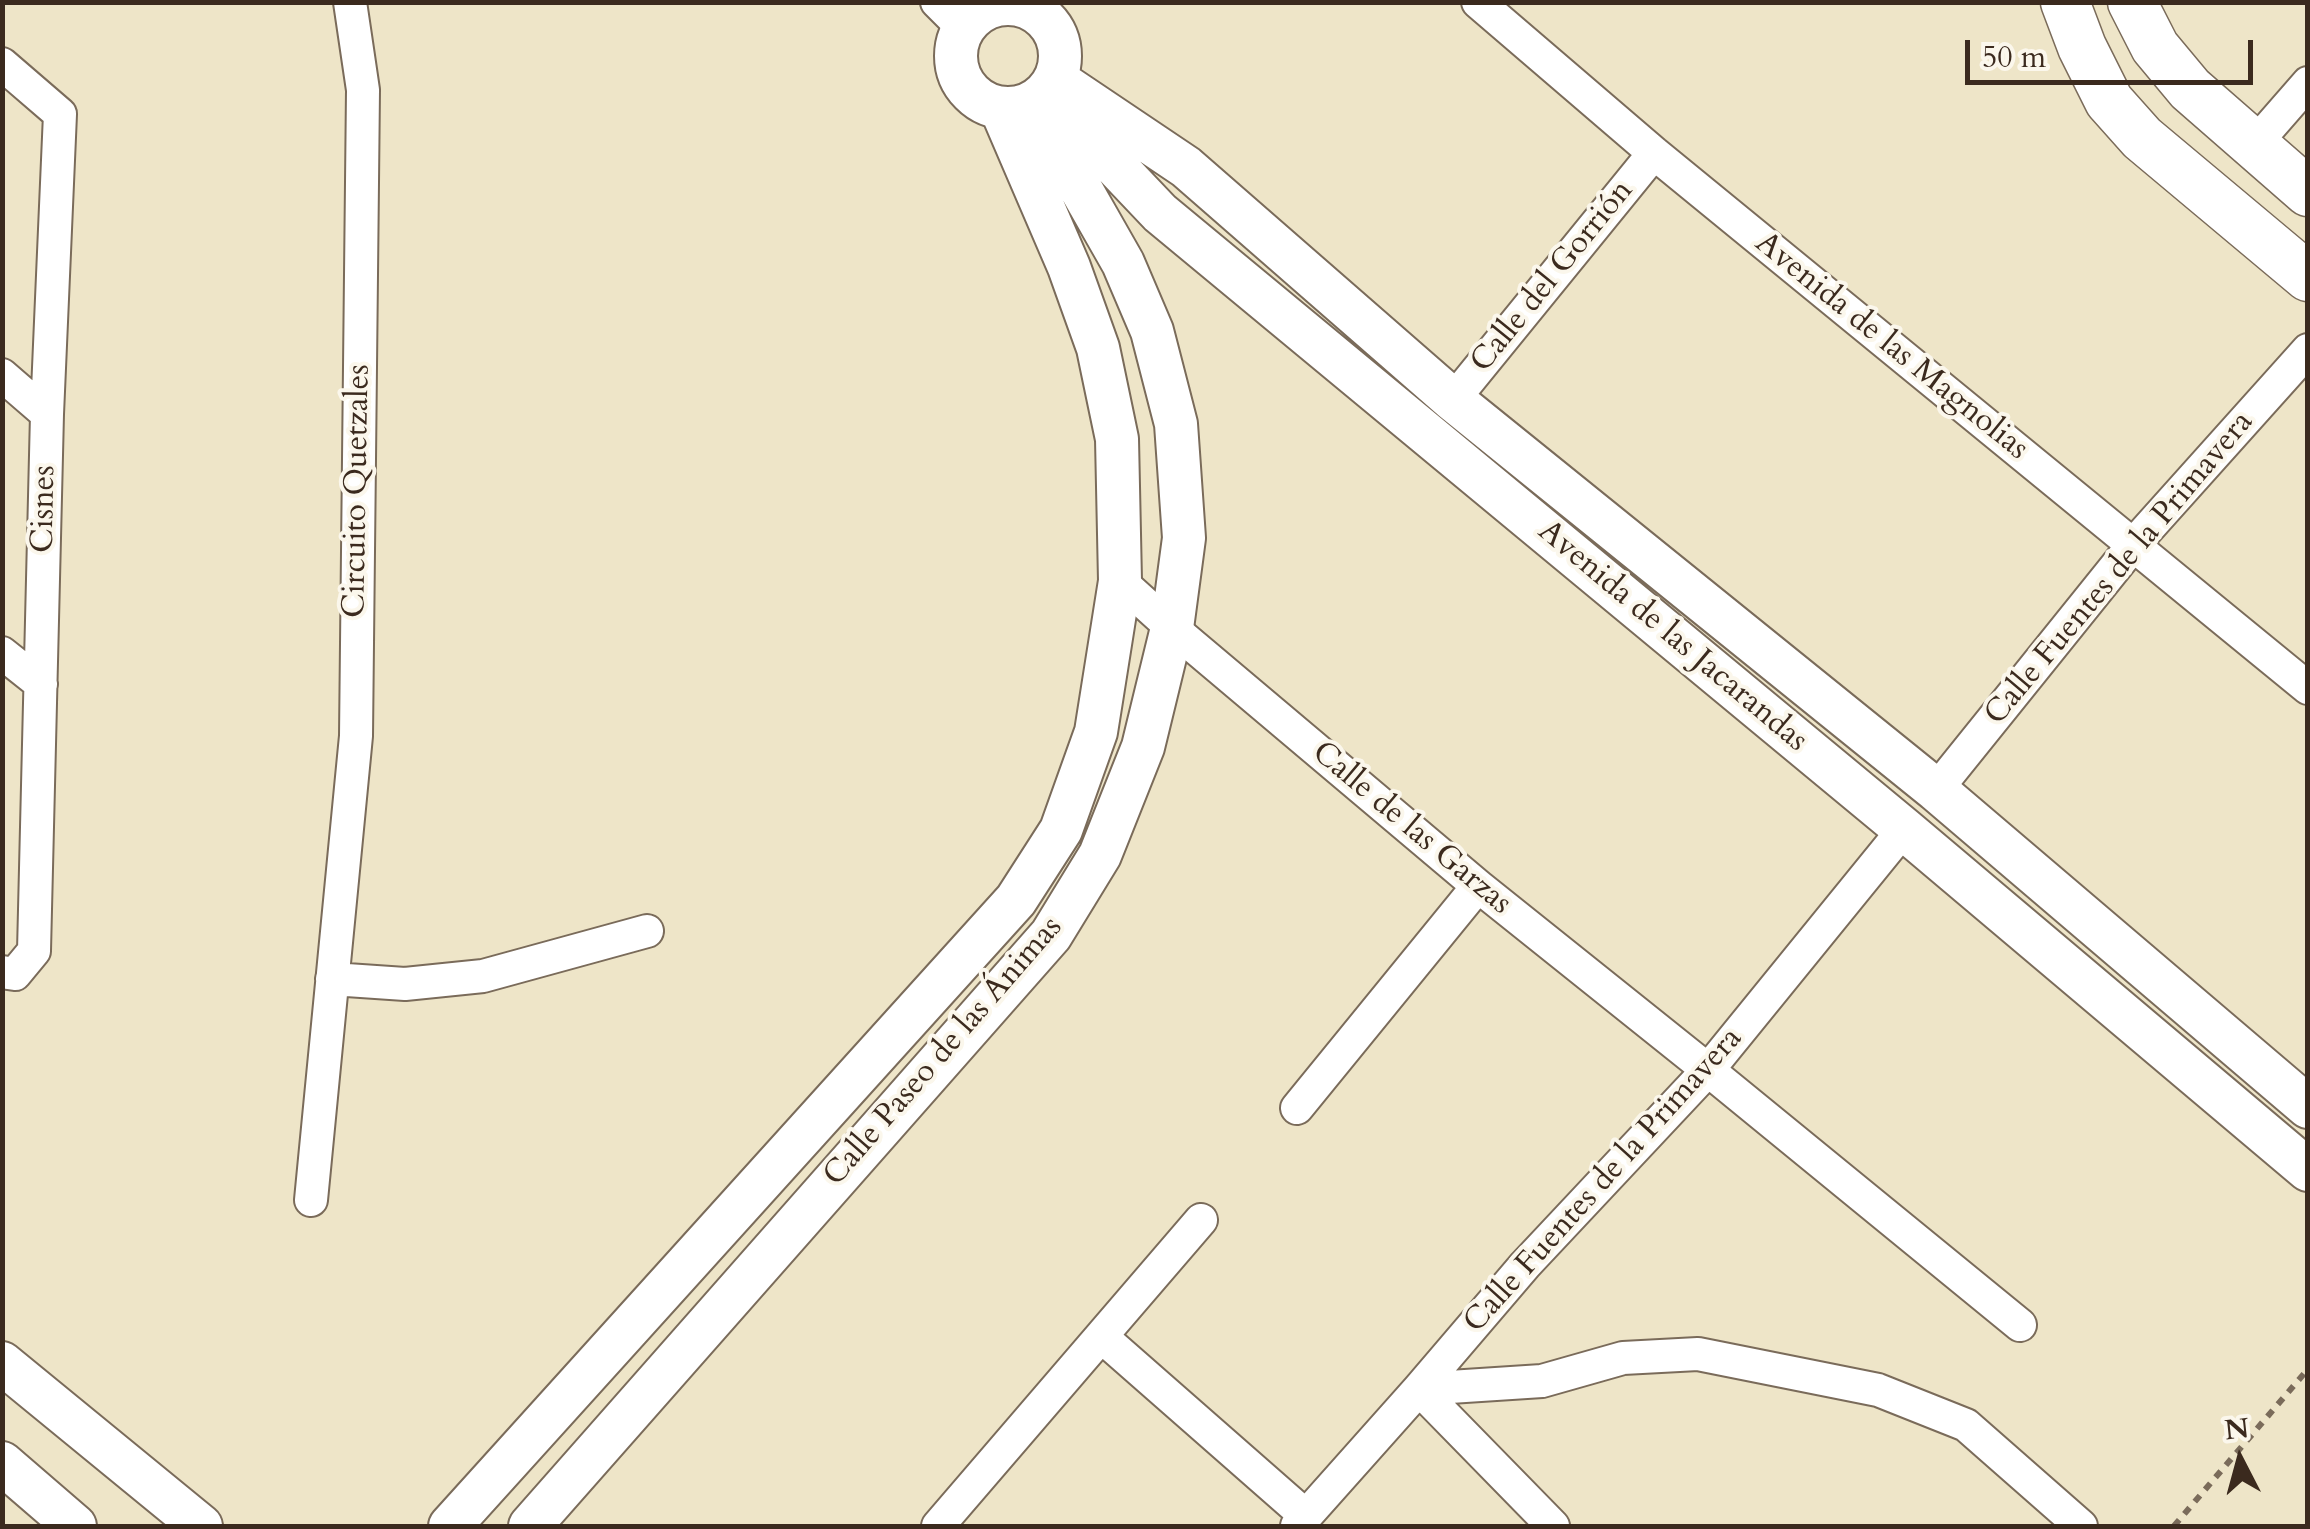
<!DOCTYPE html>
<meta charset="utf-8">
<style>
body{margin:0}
#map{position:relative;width:2310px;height:1529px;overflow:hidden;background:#eee5c8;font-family:Cardo,serif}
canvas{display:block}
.frame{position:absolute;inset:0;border:5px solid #3b2a1e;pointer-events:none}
.north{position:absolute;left:2190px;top:1409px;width:100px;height:100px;-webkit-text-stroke:8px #fbf7ec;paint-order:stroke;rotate:354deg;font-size:28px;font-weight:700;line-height:40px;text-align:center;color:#3b2a1e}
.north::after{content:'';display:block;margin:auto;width:35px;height:45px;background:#3b2a1e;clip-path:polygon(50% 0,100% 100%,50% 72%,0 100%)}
.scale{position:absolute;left:1965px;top:40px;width:288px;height:45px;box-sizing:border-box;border:5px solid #3b2a1e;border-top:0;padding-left:12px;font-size:30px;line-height:35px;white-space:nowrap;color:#3b2a1e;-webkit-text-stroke:8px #fbf7ec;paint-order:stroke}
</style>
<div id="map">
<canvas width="2310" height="1529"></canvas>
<div class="frame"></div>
<div class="north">N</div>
<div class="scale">50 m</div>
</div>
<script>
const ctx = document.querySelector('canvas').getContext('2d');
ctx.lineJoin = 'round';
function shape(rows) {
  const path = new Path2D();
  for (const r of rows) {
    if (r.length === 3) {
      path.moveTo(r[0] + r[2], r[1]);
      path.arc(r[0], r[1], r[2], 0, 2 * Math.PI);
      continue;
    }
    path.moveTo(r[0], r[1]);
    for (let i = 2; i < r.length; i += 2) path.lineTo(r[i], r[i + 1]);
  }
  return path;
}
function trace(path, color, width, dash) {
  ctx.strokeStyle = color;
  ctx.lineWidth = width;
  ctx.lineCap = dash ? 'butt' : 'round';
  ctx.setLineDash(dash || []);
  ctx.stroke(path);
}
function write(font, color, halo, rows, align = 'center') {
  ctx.font = font + ' Cardo,serif';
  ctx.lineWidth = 8;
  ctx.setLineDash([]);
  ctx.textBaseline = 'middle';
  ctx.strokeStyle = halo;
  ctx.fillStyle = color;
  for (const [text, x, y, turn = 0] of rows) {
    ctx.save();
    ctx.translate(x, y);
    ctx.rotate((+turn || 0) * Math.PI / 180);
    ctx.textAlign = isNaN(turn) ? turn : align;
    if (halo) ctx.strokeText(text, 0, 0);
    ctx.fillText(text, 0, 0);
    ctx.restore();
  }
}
const minor = shape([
 [937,2,963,28],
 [1478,2,1654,153,2308,688],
 [2,64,60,114,47,414,34,951,15,974,2,972],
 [2253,146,2308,83],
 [2,375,47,414],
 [1453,400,1654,153],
 [1120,581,1172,628,1478,886,1708,1070,2020,1325],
 [2,653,41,684],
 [1936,790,2134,544,2308,350],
 [332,979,405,984,483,976,647,931],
 [1297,1108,1478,886],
 [311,1200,356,736,363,90,350,2],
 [1102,1337,1306,1516],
 [1419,1389,1542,1381,1623,1358,1698,1354,1878,1390,1966,1425,2081,1526],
 [1419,1389,1553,1526],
 [938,1526,1201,1220],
 [1297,1526,1419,1389,1525,1265,1708,1070,1904,829]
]);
const tertiary = shape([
 [1008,56,52],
 [1061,83,1186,167,1453,400,1936,790,2308,1107],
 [1046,93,1160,213,1904,829,2308,1170],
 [2,1363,201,1526],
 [2,1463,75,1526],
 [450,1526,1016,900,1061,830,1096,732,1120,581,1117,439,1098,348,1069,267,1001,109],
 [530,1526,1051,935,1100,855,1143,747,1172,628,1184,538,1176,424,1152,331,1123,263,1032,103]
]);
const secondary = shape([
 [2065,2,2082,47,2109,101,2142,138,2308,277],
 [2132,2,2155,47,2190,89,2308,192]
]);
trace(minor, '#7a6b5a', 36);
trace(tertiary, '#7a6b5a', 46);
trace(secondary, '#7a6b5a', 51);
trace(shape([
 [2174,1526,2308,1369]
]), '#7a6b5a', 6, [8, 8]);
trace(minor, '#fff', 32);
trace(tertiary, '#fff', 42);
trace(secondary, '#fff', 48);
write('32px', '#3b2a1e', '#fbf7ec', [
 ["Calle del Gorrión",1553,277,-51],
 ["Avenida de las Magnolias",1891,347,39],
 ["Circuito Quetzales",358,491,-89],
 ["Cisnes",45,509,-89],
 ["Calle Fuentes de la Primavera",2120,569,-50],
 ["Avenida de las Jacarandas",1672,637,40],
 ["Calle de las Garzas",1411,829,40],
 ["Calle Paseo de las Ánimas",944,1052,-49],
 ["Calle Fuentes de la Primavera",1604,1181,-48]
]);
</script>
